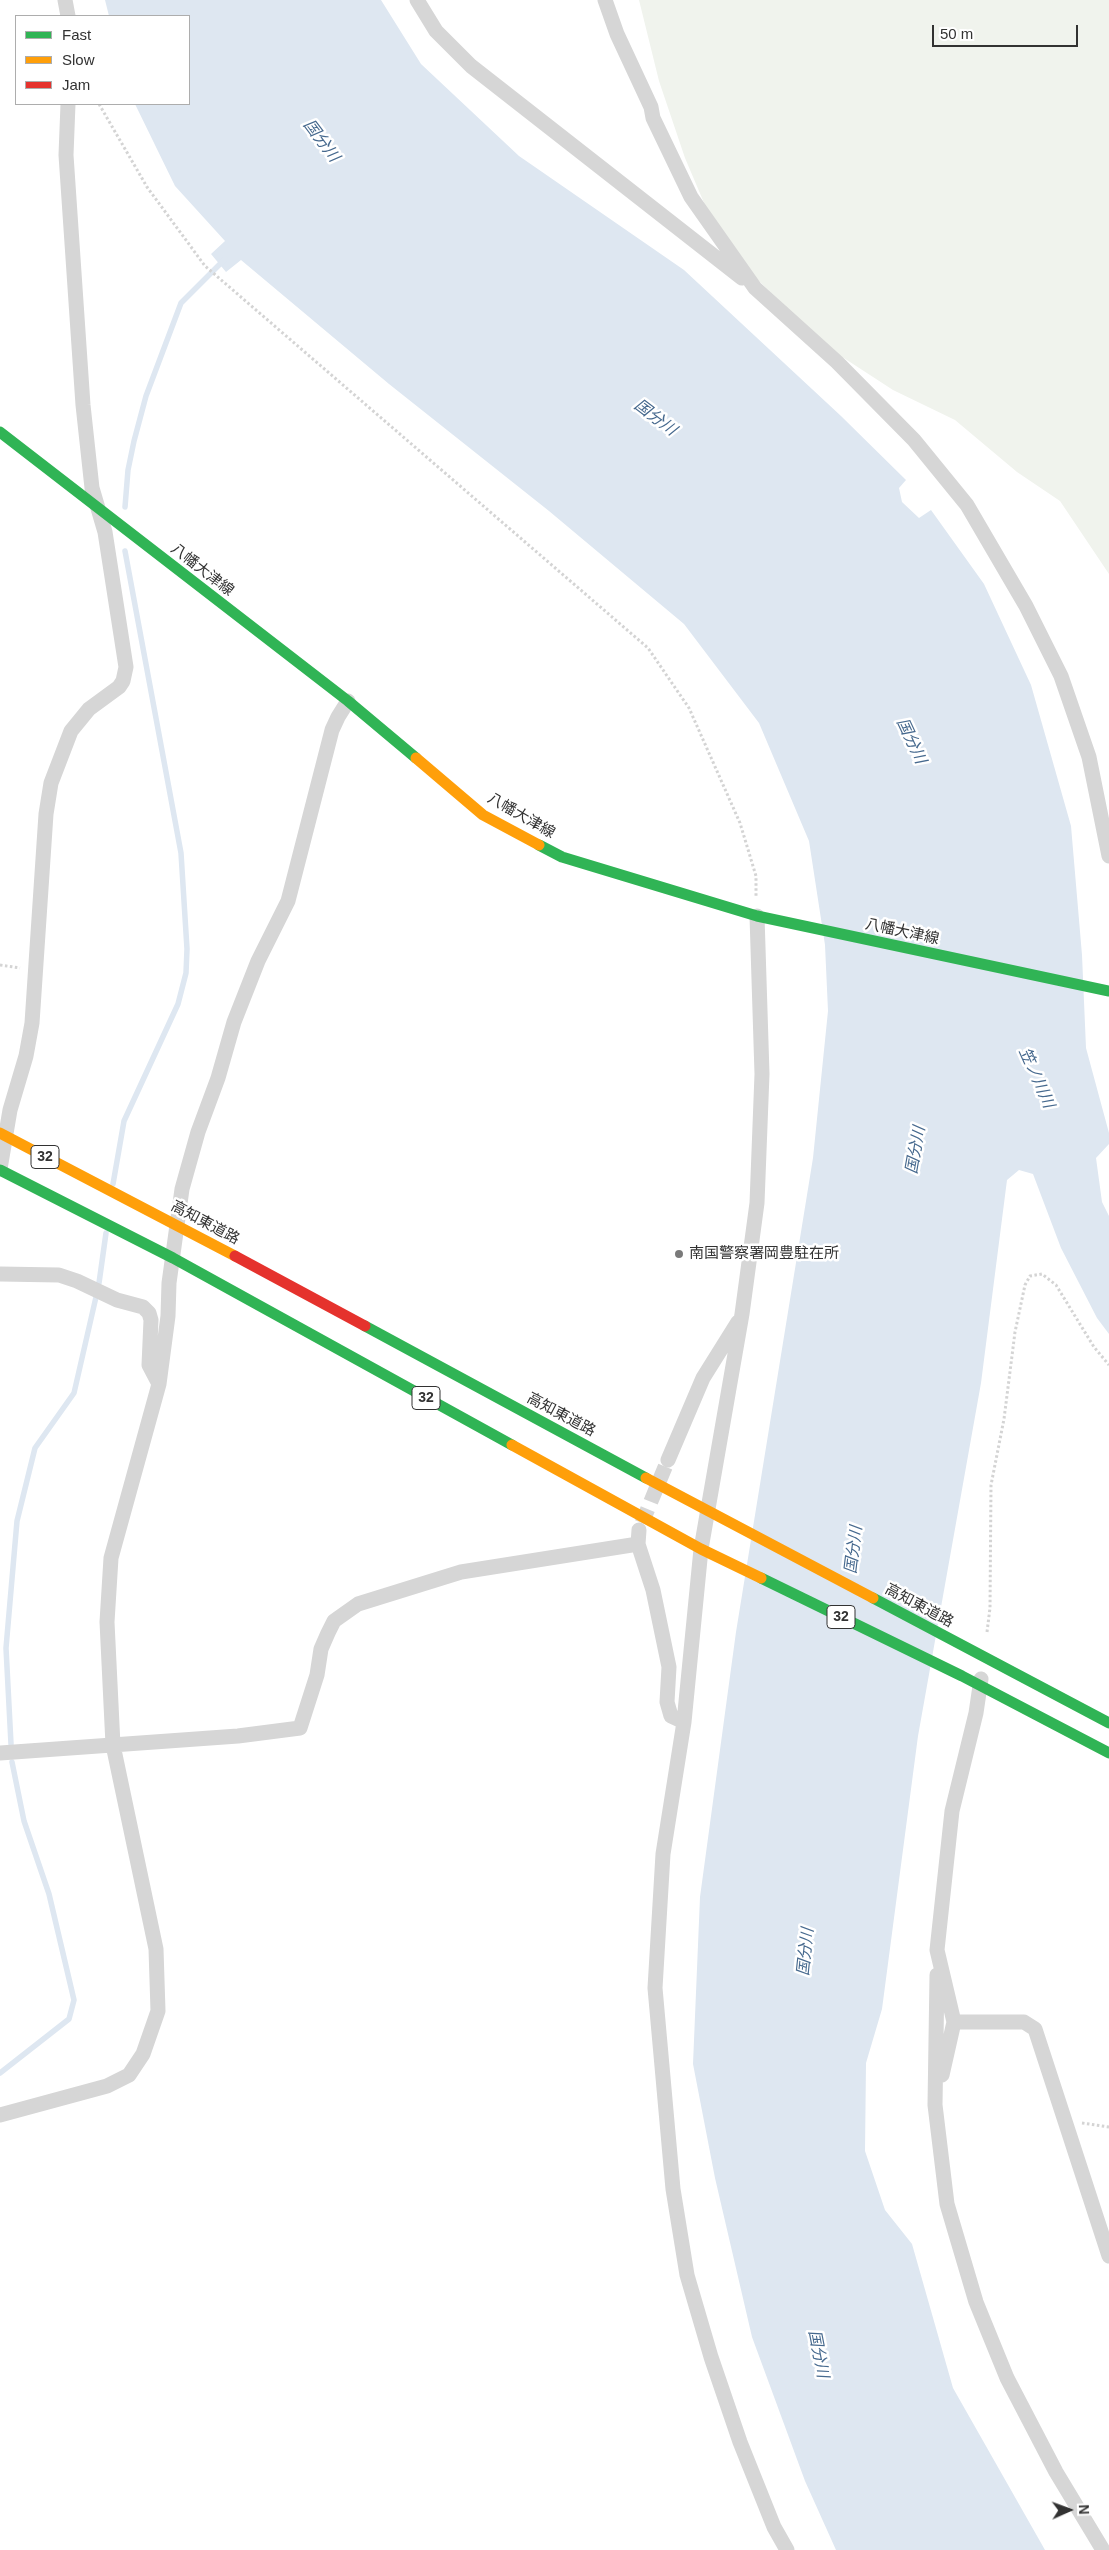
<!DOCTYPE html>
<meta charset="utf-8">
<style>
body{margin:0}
#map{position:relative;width:1109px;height:2550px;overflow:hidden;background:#fff;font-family:Arial,sans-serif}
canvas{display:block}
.legend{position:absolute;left:15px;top:15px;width:175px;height:90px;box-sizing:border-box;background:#fff;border:1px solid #adadad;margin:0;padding:6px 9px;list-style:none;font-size:15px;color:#323232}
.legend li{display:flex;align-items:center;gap:10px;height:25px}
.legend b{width:25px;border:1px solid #adadad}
.north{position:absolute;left:1044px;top:2485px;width:50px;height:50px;-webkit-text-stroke:4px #fff;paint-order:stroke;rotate:88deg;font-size:14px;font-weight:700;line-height:20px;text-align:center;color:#323232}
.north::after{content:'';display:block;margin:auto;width:18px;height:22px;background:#323232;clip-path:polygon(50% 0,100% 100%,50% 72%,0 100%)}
.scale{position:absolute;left:932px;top:25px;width:146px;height:22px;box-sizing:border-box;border:2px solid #323232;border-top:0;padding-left:6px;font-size:15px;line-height:18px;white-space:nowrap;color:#323232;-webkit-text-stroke:4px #fff;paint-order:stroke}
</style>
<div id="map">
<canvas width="1109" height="2550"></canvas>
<ul class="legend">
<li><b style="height:6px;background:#30b455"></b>Fast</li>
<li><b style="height:6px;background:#ff9f0a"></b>Slow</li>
<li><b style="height:6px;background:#e5322d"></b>Jam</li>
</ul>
<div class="north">N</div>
<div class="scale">50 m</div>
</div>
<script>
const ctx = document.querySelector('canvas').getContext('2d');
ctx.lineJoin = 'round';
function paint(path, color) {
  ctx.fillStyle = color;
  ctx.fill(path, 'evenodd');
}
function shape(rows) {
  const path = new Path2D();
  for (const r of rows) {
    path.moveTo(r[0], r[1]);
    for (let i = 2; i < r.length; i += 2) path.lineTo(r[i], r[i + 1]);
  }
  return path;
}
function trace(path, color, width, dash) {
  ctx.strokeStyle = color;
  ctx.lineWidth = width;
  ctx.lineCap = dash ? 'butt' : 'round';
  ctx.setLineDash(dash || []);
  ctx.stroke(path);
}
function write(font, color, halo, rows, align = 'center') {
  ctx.font = font + ' Arial,"Noto Sans JP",sans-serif';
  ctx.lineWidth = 5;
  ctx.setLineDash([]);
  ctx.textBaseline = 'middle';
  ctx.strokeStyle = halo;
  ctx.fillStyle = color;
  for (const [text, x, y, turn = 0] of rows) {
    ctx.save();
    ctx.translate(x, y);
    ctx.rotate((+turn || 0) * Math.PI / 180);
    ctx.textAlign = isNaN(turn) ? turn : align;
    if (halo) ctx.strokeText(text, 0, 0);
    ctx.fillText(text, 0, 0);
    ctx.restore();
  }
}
paint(shape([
 [639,0,1109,0,1109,574,1060,501,1017,472,955,420,893,390,830,349,737,260,713,224,685,158,659,81]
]), '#f0f3ed');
paint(shape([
 [105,0,381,0,421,64,519,156,684,270,841,416,906,480,899,488,902,502,919,518,931,510,984,584,1031,685,1071,826,1082,955,1086,1048,1109,1133,1109,1144,1096,1158,1102,1202,1109,1216,1109,1334,1097,1318,1061,1248,1033,1174,1019,1170,1007,1180,981,1383,918,1736,882,2009,866,2063,865,2151,885,2210,912,2244,953,2388,1045,2550,836,2550,805,2481,752,2337,715,2178,693,2064,700,1897,736,1632,813,1158,828,1011,825,945,809,841,759,723,684,624,549,511,389,384,241,260,226,272,211,254,225,241,175,186,135,104,189,104,189,16,109,16]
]), '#dee7f1');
trace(shape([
 [125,507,128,470,134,441,146,396,181,303,225,259],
 [113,1184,124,1121,178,1004,186,973,187,949,181,853,125,551],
 [99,1283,106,1233],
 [11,1744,6,1648,17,1521,35,1448,74,1393,96,1297],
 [0,2073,69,2019,74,2000,49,1894,24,1821,12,1762]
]), '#dee7f1', 5.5);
trace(shape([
 [642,1523,668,1460]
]), '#d6d6d6', 15, [15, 8]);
trace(shape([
 [99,104,147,187,205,266,648,648,689,708,740,823,756,876,756,896],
 [0,965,20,968],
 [987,1632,990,1608,991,1485,1004,1419,1015,1332,1025,1285,1030,1276,1042,1274,1056,1285,1094,1347,1109,1365],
 [1082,2123,1109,2127]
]), '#d4d4d4', 3, [2.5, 2.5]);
trace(shape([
 [65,0,68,16],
 [417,0,436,31,471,66,742,278],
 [605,0,617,34,651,107,653,118,691,197,755,288,837,362,914,440,967,505,1026,606,1061,676,1089,757,1109,856],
 [757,916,762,1074,757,1203,742,1314,701,1549,684,1722,663,1854,655,1988,673,2189,687,2275,711,2357,740,2442,774,2527,787,2550],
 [0,1169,10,1110,26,1056,32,1023,46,814,51,783,71,731,89,709,119,687,123,681,126,667,105,532,92,488,83,405,66,155,68,104],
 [0,1274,59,1275,77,1281,117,1300,143,1307,149,1313,151,1320,149,1365,159,1384],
 [668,1460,703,1378,738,1322],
 [639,1530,638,1544,653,1590,669,1667,667,1702,671,1716,684,1722],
 [981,1679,976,1713,952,1811,937,1950,954,2022,1024,2022,1035,2029,1109,2256],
 [0,1753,238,1736,300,1728,317,1675,321,1649,328,1633,334,1621,358,1604,461,1572,638,1544],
 [937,1975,935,2105,947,2204,976,2302,1007,2378,1056,2472,1103,2550],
 [942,2075,954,2022],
 [0,2115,107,2086,129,2075,143,2054,158,2011,156,1949,113,1745,107,1622,111,1558,159,1384,168,1316,169,1283,182,1189,198,1132,218,1078,234,1022,258,961,288,901,332,730,338,717,348,701]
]), '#d6d6d6', 15);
trace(shape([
 [0,432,348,701,416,758],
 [539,845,562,857,757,916,1109,991],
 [0,1170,173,1258,512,1445],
 [365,1326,646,1478],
 [761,1578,962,1676,1109,1753],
 [873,1598,1109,1723]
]), '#30b455', 11);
trace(shape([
 [416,758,483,815,539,845],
 [0,1133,235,1256],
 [512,1445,701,1549,761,1578],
 [646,1478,873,1598]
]), '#ff9f0a', 11);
trace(shape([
 [235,1256,365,1326]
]), '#e5322d', 11);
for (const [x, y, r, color] of [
 [679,1254,5,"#7a7a7a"]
]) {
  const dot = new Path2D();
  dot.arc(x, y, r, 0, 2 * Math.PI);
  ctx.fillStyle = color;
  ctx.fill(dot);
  trace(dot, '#fff', 2);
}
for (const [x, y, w] of [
 [45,1157,28],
 [426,1398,28],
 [841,1617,28]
]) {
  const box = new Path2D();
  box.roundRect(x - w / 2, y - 11.5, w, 23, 4);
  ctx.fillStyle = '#fff';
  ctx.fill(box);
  trace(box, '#323232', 1);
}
write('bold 14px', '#323232', null, [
 ["32",45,1157],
 ["32",426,1398],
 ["32",841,1617]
]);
write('15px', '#323232', '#fff', [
 ["八幡大津線",202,570,38],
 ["八幡大津線",521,816,30],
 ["八幡大津線",902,932,12],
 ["高知東道路",205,1223,28],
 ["高知東道路",561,1415,28],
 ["高知東道路",919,1606,28]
]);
write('15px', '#323232', '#fff', [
 ["南国警察署岡豊駐在所",689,1254]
], 'left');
write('italic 16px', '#46698e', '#fff', [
 ["国分川",321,141,53],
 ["国分川",655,418,37],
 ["国分川",911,741,65],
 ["笠ノ川川",1036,1078,66],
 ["国分川",916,1150,-80],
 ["国分川",854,1550,-83],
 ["国分川",806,1952,-84],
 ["国分川",818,2354,79]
]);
</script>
